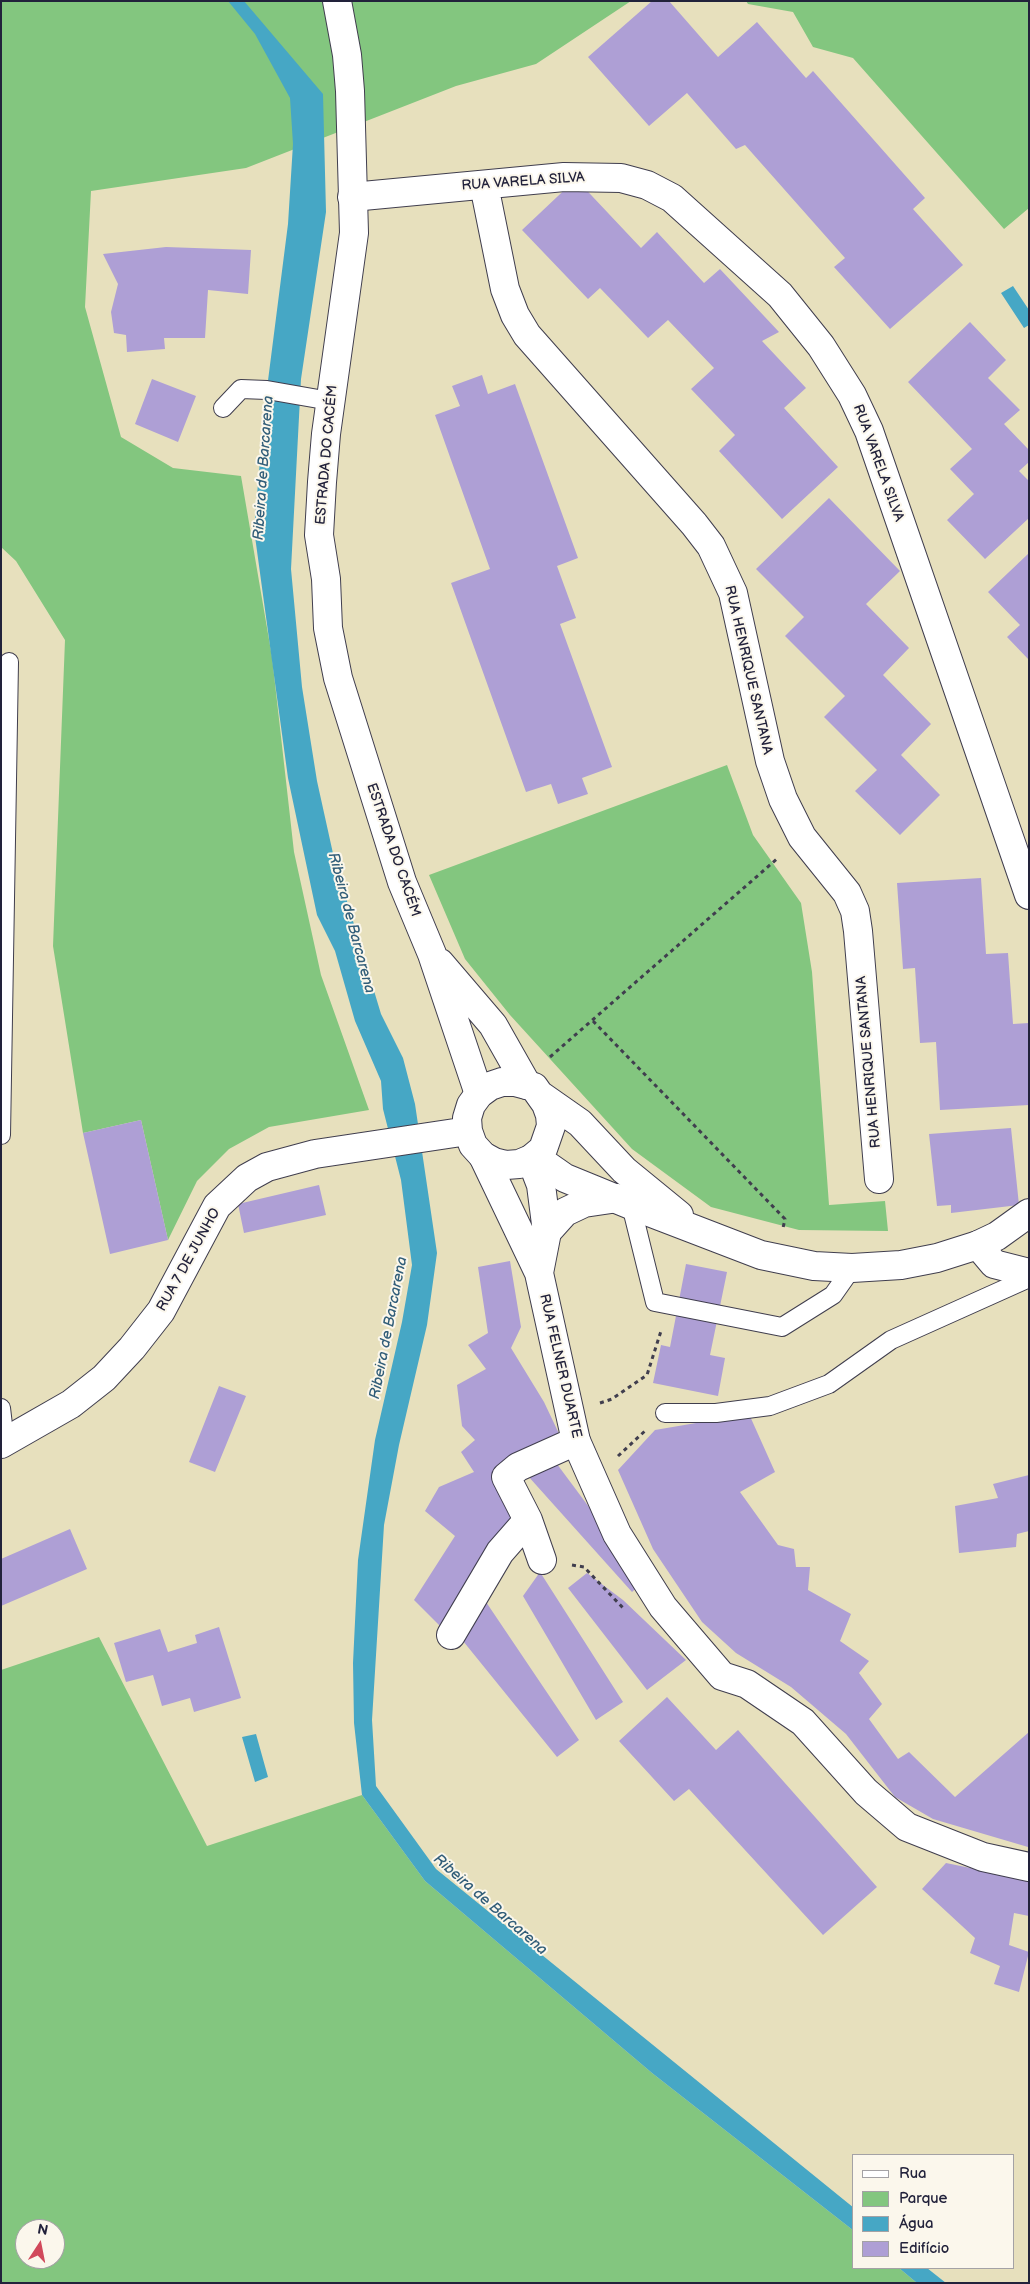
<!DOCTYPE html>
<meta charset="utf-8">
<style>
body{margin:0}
#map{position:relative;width:1030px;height:2284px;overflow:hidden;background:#e7e0bd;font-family:"Balsamiq Sans",sans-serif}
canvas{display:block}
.frame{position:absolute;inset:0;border:2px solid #22223b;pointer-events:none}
.legend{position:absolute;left:852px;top:2154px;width:162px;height:115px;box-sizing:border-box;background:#fbf7ec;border:1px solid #a4a2a5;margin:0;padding:6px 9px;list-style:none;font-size:15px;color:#22223b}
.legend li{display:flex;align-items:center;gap:10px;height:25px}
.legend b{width:25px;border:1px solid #a4a2a5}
.north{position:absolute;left:15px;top:2219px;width:50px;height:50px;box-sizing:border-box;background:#fbf7ec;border:1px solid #a4a2a5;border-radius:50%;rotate:11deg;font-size:14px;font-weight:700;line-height:20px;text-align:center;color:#22223b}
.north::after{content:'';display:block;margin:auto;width:18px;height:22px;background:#d1495b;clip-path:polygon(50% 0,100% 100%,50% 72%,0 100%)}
</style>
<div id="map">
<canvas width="1030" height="2284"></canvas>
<div class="frame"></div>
<ul class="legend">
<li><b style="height:6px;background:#fff"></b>Rua</li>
<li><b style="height:14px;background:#83c67f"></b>Parque</li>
<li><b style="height:14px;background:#46a7c5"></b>Água</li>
<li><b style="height:14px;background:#ae9fd5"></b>Edifício</li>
</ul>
<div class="north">N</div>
</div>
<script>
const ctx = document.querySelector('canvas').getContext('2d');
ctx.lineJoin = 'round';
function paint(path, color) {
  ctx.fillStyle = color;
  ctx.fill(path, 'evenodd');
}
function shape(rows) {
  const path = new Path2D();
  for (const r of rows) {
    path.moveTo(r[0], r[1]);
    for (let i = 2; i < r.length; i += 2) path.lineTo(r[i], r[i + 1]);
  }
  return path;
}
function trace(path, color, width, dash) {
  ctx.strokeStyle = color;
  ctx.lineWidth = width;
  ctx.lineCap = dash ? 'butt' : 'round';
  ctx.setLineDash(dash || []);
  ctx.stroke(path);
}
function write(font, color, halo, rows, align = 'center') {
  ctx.font = font + ' "Balsamiq Sans",sans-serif';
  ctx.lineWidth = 4;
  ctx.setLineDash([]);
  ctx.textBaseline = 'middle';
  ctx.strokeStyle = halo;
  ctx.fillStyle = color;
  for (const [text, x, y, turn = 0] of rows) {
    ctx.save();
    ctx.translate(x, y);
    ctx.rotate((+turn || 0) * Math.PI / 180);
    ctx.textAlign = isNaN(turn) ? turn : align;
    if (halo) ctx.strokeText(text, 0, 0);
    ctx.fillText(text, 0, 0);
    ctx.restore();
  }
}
paint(shape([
 [1,1,631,1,536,64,456,86,246,168,91,191,85,307,121,437,173,468,241,476,272,657,294,852,321,975,369,1110,269,1127,229,1149,197,1181,168,1240,141,1120,83,1133,53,946,65,640,16,561,1,547],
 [746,1,1029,1,1029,208,1004,229,853,58,813,47,793,12,748,4],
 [727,765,753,835,801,903,812,972,829,1205,885,1201,888,1231,799,1230,711,1207,632,1149,510,1015,465,959,429,875],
 [99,1637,207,1846,362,1795,425,1881,652,2073,854,2231,854,2268,899,2268,917,2283,1,2283,1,1670],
 [25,2229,55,2229,55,2259,25,2259]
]), '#83c67f');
paint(shape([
 [228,1,244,1,323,94,326,212,301,379,291,569,302,687,317,781,334,858,381,1014,403,1058,415,1104,437,1253,427,1325,399,1445,384,1525,372,1720,376,1786,436,1869,854,2208,854,2231,652,2073,425,1881,362,1795,354,1723,353,1663,358,1560,375,1440,402,1322,412,1265,401,1180,383,1109,381,1081,355,1021,335,951,317,915,288,778,254,529,265,404,288,224,293,144,290,98,255,34],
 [1013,286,1029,310,1029,325,1024,328,1001,293],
 [256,1734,268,1777,255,1782,242,1737],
 [899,2268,927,2268,946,2283,917,2283]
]), '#46a7c5');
paint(shape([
 [652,1,669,1,718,57,757,22,806,78,813,71,925,198,913,209,963,265,890,329,834,267,845,258,745,145,736,149,687,93,649,126,588,57],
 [576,179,641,248,657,232,704,283,720,269,779,332,762,341,806,388,784,408,838,467,782,519,719,451,735,435,691,389,714,368,668,320,648,338,600,288,588,299,522,230],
 [166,247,251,250,248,294,208,290,205,338,164,338,165,349,127,352,126,335,114,333,111,312,118,284,103,254],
 [970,322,1006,360,988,378,1020,410,1004,424,1029,450,1029,462,1019,471,1029,481,1029,518,985,559,947,520,974,494,950,469,972,449,908,382],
 [482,375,488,394,515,384,578,558,557,566,576,618,560,624,612,767,582,778,588,794,558,804,551,784,526,792,451,583,490,569,435,415,460,406,452,386],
 [152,379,196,396,178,442,135,424],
 [829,498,900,571,866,604,909,648,883,675,931,724,901,755,940,795,900,835,855,791,877,770,824,717,845,696,785,636,804,617,756,569],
 [1029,553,1029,660,1007,637,1020,625,988,592],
 [981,878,986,954,1008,953,1013,1024,1029,1023,1029,1105,940,1110,936,1042,920,1043,915,968,903,969,897,883],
 [141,1120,168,1240,110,1254,83,1133],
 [1011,1128,1019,1205,951,1213,951,1205,937,1206,929,1134],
 [319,1185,326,1215,244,1233,238,1204],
 [510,1261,521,1327,511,1348,544,1402,562,1440,513,1457,523,1520,447,1633,414,1600,455,1536,425,1511,439,1487,474,1472,461,1452,475,1440,462,1426,457,1385,486,1369,468,1345,488,1333,478,1267],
 [686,1264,727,1272,710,1355,725,1358,718,1396,653,1383,661,1345,670,1347],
 [219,1386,246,1396,215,1472,189,1462],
 [749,1414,775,1472,740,1492,778,1545,794,1549,796,1567,810,1567,808,1590,851,1614,840,1641,869,1661,859,1673,882,1704,869,1719,898,1759,909,1752,955,1797,1029,1732,1028,1847,933,1819,895,1797,846,1734,791,1687,736,1653,702,1622,653,1549,618,1470,655,1430],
 [551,1456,644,1581,632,1592,528,1476],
 [1029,1475,1029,1531,1017,1534,1016,1547,959,1553,955,1506,998,1498,993,1484],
 [70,1529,87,1569,1,1606,1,1559],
 [540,1572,623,1702,596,1720,523,1596],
 [587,1573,623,1600,686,1660,647,1690,568,1588],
 [482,1596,579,1740,557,1757,459,1636],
 [219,1627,241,1698,194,1712,190,1698,162,1706,153,1675,126,1682,114,1643,160,1629,168,1652,197,1643,195,1635],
 [667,1697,716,1750,738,1730,877,1887,823,1935,689,1789,674,1801,619,1741],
 [946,1863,1029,1880,1029,1916,1014,1913,1009,1945,1029,1952,1019,1992,994,1984,1000,1966,970,1953,975,1938,922,1889]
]), '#ae9fd5');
const service = shape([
 [223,408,241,389,267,390,330,401],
 [1,1135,9,662],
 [631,1205,655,1302,782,1327,833,1295,852,1268],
 [1,1408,5,1442],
 [665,1413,716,1413,770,1406,829,1384,891,1340,1029,1278]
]);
const minor = shape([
 [484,185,505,289,515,315,527,335,694,524,711,546,733,593,770,761,783,799,802,837,847,893,855,911,858,931,879,1179],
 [352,197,564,177,621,178,647,185,672,198,780,295,821,346,852,395,869,431,1029,895],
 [978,1245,994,1264,1029,1273],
 [528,1520,542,1560],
 [451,1635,500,1552,528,1520,506,1477,518,1467,576,1441]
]);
const tertiary = shape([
 [337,1,347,55,350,91,354,233,326,434,322,482,319,535,326,579,328,628,338,678,402,882,432,954,479,1094],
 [440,963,493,1025,527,1085],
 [483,1156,539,1273,576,1441,617,1534,663,1607,722,1676,747,1684,803,1722,866,1792,907,1827,983,1857,1029,1867],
 [531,1159,541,1185,547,1232,539,1273],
 [547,1232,565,1212,584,1203,618,1198]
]);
const secondary = shape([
 [502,1082,515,1082,534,1087,546,1104,550,1115,551,1126,543,1149,531,1159,519,1164,506,1165,494,1162,483,1156,473,1145,468,1131,467,1118,471,1105,479,1094,490,1086,502,1082],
 [540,1095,580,1123,624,1170,679,1215],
 [535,1157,565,1178,631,1205,761,1255,814,1266,852,1268,901,1265,937,1258,978,1245,997,1236,1029,1213],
 [1,1444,71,1404,104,1378,132,1348,161,1311,217,1206,247,1178,267,1167,315,1154,468,1131]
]);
trace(service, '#403e4e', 20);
trace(minor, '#403e4e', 30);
trace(tertiary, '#403e4e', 30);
trace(secondary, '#403e4e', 30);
trace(shape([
 [593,1021,785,1219,783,1228],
 [550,1057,778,858],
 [600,1403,612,1399,647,1375,661,1331],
 [618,1456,646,1430],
 [572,1565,584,1567,625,1610]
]), '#403e4e', 3, [4, 4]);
trace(service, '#fff', 18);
trace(minor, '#fff', 28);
trace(tertiary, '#fff', 28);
trace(secondary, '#fff', 28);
write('14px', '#22223b', '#fbf7ec', [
 ["RUA VARELA SILVA",523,182,-4],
 ["ESTRADA DO CACÉM",327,455,-85],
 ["RUA VARELA SILVA",878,463,70],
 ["RUA HENRIQUE SANTANA",748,670,77],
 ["ESTRADA DO CACÉM",393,850,71],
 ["RUA HENRIQUE SANTANA",869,1062,-95],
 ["RUA 7 DE JUNHO",189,1260,-61],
 ["RUA FELNER DUARTE",560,1366,77]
]);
write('italic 15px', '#325e79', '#fbf7ec', [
 ["Ribeira de Barcarena",264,468,-86],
 ["Ribeira de Barcarena",351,923,75],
 ["Ribeira de Barcarena",389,1328,-79],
 ["Ribeira de Barcarena",490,1905,41]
]);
</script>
